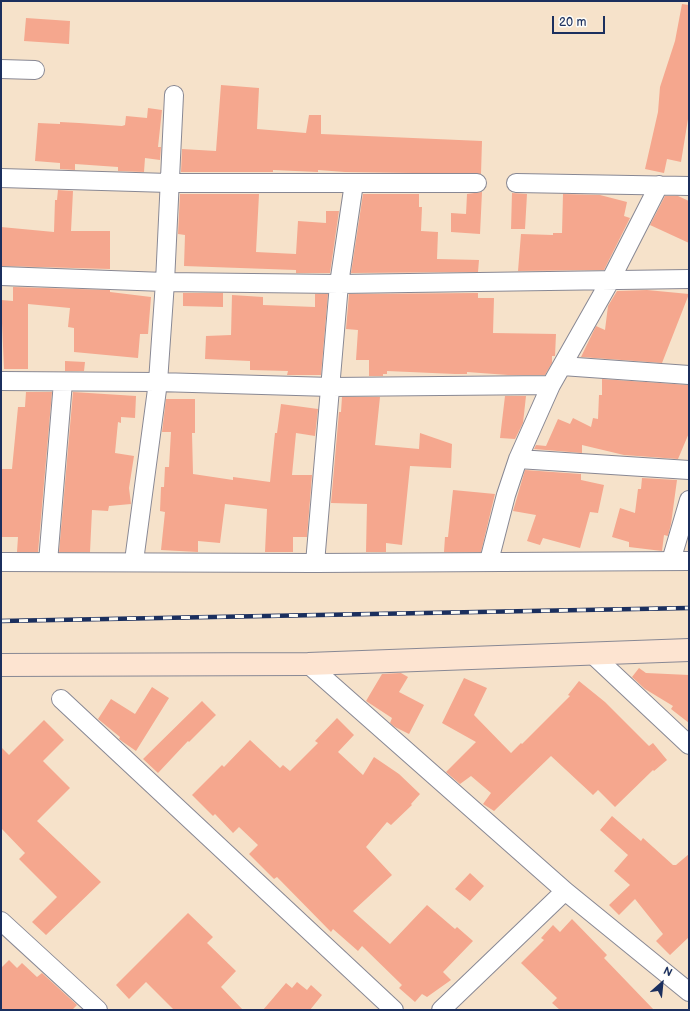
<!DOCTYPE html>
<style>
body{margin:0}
#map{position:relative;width:690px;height:1011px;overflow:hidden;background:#f6e2ca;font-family:"Balsamiq Sans",sans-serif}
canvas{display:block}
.frame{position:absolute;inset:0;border:2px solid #1b2f5e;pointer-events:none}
.north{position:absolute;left:642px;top:963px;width:40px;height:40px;-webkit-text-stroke:3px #fdfcf7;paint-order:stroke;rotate:27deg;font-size:11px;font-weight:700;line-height:16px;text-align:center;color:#1b2f5e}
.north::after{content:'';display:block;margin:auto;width:14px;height:18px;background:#1b2f5e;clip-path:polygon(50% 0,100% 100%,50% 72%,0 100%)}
.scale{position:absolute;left:552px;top:16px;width:53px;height:18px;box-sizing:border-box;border:2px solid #1b2f5e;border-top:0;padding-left:5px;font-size:12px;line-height:14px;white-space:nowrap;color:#1b2f5e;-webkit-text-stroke:3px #fdfcf7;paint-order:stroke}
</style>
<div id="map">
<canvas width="690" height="1011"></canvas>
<div class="frame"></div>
<div class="north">N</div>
<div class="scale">20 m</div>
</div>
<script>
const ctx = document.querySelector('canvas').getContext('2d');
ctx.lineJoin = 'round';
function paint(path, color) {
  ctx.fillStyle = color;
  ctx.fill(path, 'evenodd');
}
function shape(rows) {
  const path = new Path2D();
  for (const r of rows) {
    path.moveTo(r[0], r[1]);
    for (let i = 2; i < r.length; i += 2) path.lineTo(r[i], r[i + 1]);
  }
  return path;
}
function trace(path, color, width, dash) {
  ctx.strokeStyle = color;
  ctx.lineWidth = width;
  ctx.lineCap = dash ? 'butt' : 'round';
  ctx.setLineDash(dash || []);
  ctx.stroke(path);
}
paint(shape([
 [682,4,689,5,689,113,681,162,667,159,664,173,645,169,658,112,660,87,675,41],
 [26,18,70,21,69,44,24,41],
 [221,85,259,88,257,129,306,133,309,115,321,115,321,134,482,141,481,174,345,172,318,170,318,172,273,170,273,172,181,172,182,149,216,151],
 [148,108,162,110,158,147,161,147,160,160,145,158,144,172,118,171,118,167,75,164,75,170,60,169,60,163,35,161,38,123,60,124,60,122,79,123,122,126,125,125,126,116,147,118],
 [58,190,73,191,71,231,110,231,110,269,1,266,1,227,54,232,55,200,57,200],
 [482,192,480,234,451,232,451,213,466,214,467,194],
 [512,193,527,194,525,229,511,229],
 [180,194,259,194,256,252,296,254,298,221,326,223,326,211,339,211,330,273,296,273,296,270,184,266,185,235,178,234],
 [363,194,419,194,419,207,422,207,421,231,438,232,437,259,479,260,478,272,351,273],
 [563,194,600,195,627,202,624,216,630,218,604,270,518,271,521,234,553,235,553,233,562,233],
 [665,196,678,196,689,201,689,243,650,225],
 [13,287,110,290,110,292,151,297,148,334,140,334,138,358,74,352,74,328,68,327,70,308,28,304,28,369,4,369,1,300,13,301],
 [647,290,689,294,662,363,581,357,596,326,605,330,608,306,617,291],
 [183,293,223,293,223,307,183,306],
 [478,293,478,298,494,298,493,333,556,334,555,356,552,356,552,363,545,375,508,375,467,372,467,374,455,374,387,371,387,374,383,374,383,376,369,376,369,360,356,360,358,330,346,329,349,294],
 [315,294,328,294,321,375,287,375,288,371,250,370,250,361,205,359,206,336,231,335,232,295,263,297,263,305,315,307],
 [65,361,85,362,84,371,65,371],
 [602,379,689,385,689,433,678,459,624,455,582,445,582,453,534,449,536,445,546,446,558,419,570,424,573,418,591,427,593,418,598,419,599,395,602,395],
 [26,392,52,392,38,552,17,552,18,537,1,537,1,469,12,469,18,407,25,407],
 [73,392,136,396,135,418,121,417,121,423,118,422,115,453,134,456,129,488,131,504,109,506,108,511,92,510,90,552,59,552],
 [505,396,526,396,523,423,515,439,500,438],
 [342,397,380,397,375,445,419,449,420,433,452,444,451,468,410,466,402,545,386,543,386,552,366,552,367,504,331,503,339,412,341,412],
 [166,399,195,399,195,433,192,433,193,474,233,480,233,477,270,482,275,433,277,433,281,404,318,409,315,436,296,433,292,475,312,475,307,537,293,537,293,552,265,552,267,509,225,504,220,543,198,541,198,552,161,550,165,512,160,511,161,487,164,487,165,467,169,467,171,432,162,432],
 [525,470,581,474,581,480,604,485,598,513,590,512,580,548,543,538,540,545,527,541,536,515,513,511],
 [642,478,677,480,671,524,668,536,664,535,662,551,629,547,629,542,612,537,620,508,635,513,638,489,641,489],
 [453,490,495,494,481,552,444,552,445,537,448,537],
 [639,668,646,673,689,675,689,723,671,709,673,706,645,689,632,677],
 [401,673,408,677,399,692,424,705,409,734,395,727,390,723,392,718,366,701,382,674],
 [464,678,487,688,474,715,511,753,521,743,522,744,570,696,568,695,579,681,605,702,649,746,653,743,667,760,654,771,653,770,615,807,598,790,593,795,551,756,494,811,483,804,491,793,471,776,460,784,446,772,476,742,442,723],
 [152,687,169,698,136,751,123,742,119,739,120,737,98,719,111,699,135,714],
 [202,701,216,715,189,742,188,741,158,773,143,759],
 [337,718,354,735,338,752,363,775,374,757,399,774,420,794,411,804,412,805,391,825,387,822,366,847,392,875,353,911,390,944,427,905,455,929,457,927,473,941,443,972,451,980,427,997,422,994,415,1002,399,988,402,985,362,946,358,951,333,929,331,932,277,877,274,879,249,854,258,845,239,827,233,833,215,814,213,816,192,795,222,765,224,767,250,740,280,768,283,765,290,771,318,743,315,741],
 [44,720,64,740,43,761,70,788,37,821,101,882,46,935,32,922,57,897,19,859,25,853,1,828,1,747,9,755],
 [612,816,641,841,643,838,673,865,676,865,689,854,689,937,670,955,656,941,663,934,635,899,619,915,609,905,630,885,614,871,628,855,600,830],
 [470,873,484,886,470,901,455,889],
 [188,913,213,937,207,943,236,971,221,987,243,1010,174,1010,146,982,129,999,116,985],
 [572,919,607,955,604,958,654,1010,560,1010,552,1003,557,998,521,963,544,940,541,938,553,925,560,932],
 [9,960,17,968,22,963,37,977,42,973,77,1005,72,1010,1,1010,1,968],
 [297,982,307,990,311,985,322,995,310,1010,263,1010,286,983,292,988]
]), '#f5a78e');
const street = shape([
 [1,69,35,70],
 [1,178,169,183,477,183],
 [516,183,689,186],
 [1,276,165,282,339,284,689,279],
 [562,366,689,375],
 [1,381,158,382,331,387,551,385],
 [518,459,689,470],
 [134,561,158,382,165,282,174,95],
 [489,561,506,495,518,459,551,385,610,281,659,185],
 [671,561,689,500],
 [1,562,315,563,689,561],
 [48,562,63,382],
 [315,563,339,284,354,183],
 [591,653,689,745],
 [308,664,565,891,689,992],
 [61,699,394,1010],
 [1,921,98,1010],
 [441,1010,565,891]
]);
const secondary = shape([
 [1,665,308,664,689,650]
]);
trace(street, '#888894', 20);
trace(secondary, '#888894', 24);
trace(street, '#fff', 18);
trace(secondary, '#fde4d1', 22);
const rail = shape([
 [1,621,689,608]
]);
trace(rail, '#1b2f5e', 4.5);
trace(rail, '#fdfcf7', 3, [9]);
</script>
